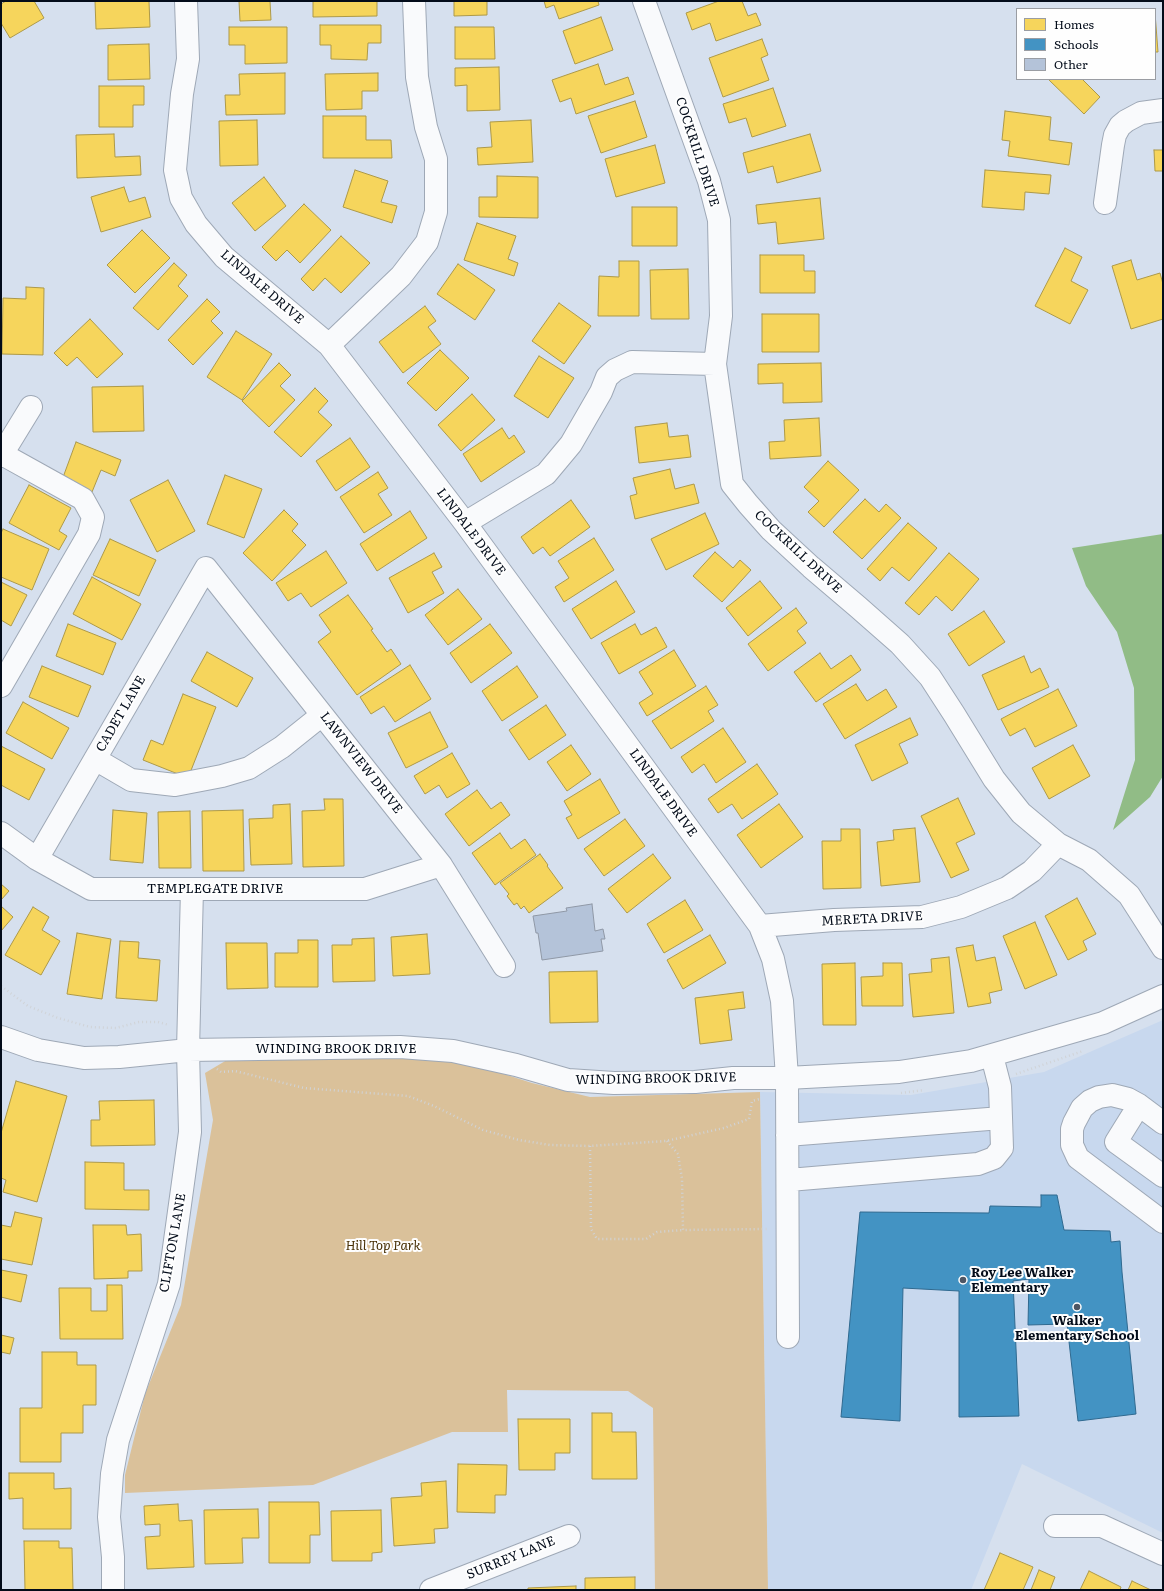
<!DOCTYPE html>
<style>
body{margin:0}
#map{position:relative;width:1164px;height:1591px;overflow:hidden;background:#d6e0ee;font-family:Literata,serif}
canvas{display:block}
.frame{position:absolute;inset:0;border:2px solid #030c1a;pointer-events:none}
.legend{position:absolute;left:1016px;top:8px;width:140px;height:72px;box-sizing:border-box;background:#fefefe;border:1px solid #9a9da3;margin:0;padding:5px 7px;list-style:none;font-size:12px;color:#030c1a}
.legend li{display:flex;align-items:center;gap:8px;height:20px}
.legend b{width:20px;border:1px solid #9a9da3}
</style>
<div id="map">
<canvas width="1164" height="1591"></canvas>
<div class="frame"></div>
<ul class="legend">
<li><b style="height:11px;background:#f6d55c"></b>Homes</li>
<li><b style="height:11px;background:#4393c3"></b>Schools</li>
<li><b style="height:11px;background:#b4c3d9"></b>Other</li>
</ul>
</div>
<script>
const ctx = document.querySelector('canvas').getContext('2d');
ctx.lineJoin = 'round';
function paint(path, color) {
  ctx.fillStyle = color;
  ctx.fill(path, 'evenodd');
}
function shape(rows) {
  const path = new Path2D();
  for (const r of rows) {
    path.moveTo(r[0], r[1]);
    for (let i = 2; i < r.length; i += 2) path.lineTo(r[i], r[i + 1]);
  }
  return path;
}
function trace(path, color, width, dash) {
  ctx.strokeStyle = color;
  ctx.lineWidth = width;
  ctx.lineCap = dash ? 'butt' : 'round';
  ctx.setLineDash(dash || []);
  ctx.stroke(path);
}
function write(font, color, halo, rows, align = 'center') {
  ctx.font = font + ' Literata,serif';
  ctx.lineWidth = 4;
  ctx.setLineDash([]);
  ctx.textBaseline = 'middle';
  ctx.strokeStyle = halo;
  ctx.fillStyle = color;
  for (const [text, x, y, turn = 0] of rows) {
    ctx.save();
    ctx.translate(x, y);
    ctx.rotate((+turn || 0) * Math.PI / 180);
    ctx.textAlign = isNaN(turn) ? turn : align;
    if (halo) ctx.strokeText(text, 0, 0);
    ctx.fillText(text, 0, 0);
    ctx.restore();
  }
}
paint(shape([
 [1163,1020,1163,1533,1022,1464,971,1590,768,1590,760,1092,911,1095,1044,1072]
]), '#c8d8ee');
paint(shape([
 [232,1057,428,1057,473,1064,532,1083,590,1097,760,1092,768,1590,655,1590,653,1408,628,1391,507,1390,508,1432,452,1432,313,1485,125,1493,125,1475,145,1394,181,1305,213,1120,205,1073]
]), '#dac19a');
paint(shape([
 [1163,534,1163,776,1150,797,1113,830,1135,760,1134,688,1117,632,1086,586,1072,548]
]), '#91bc86');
const homes = shape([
 [6,1,34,1,44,18,10,38,1,23,1,4,6,1],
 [95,1,149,1,150,27,96,29,95,1],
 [239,1,270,1,271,20,240,21,239,1],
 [313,1,377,1,377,16,313,17,313,1],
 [454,1,487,1,487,15,454,16,454,1],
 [544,1,598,1,599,5,559,19,554,5,546,8,544,1],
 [719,1,742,1,748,16,756,13,761,25,716,41,710,23,692,30,686,13,719,1],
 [1155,13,1158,52,1155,52,1155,13],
 [601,17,613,50,575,64,563,31,601,17],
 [320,25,381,25,381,43,368,43,367,60,331,59,331,45,320,45,320,25],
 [229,27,287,27,287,63,245,64,245,45,229,45,229,27],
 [455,27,494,27,495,59,455,59,455,27],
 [762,39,768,55,761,58,769,80,723,97,709,58,762,39],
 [149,44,150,79,108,80,108,45,149,44],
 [598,64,605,85,628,77,634,94,576,114,571,98,560,102,552,80,598,64],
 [499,67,500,110,467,111,467,85,455,86,455,68,499,67],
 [285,73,285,114,226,115,225,95,240,95,239,74,285,73],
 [378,73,378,91,362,91,362,109,326,110,325,74,378,73],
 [1048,79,1082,79,1100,97,1084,114,1048,79],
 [99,86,144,86,144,105,133,105,133,127,99,127,99,86],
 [773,88,786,126,752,137,746,118,729,123,723,104,773,88],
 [635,101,647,137,601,153,588,116,635,101],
 [1005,111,1051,117,1049,140,1072,143,1069,165,1008,156,1010,141,1002,140,1005,111],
 [323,116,366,116,366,140,391,140,392,158,323,158,323,116],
 [257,120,258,165,220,166,219,121,257,120],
 [531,120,533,162,478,165,477,148,492,147,490,122,531,120],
 [114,134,115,157,140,156,141,175,77,178,76,135,114,134],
 [810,134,821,171,777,183,773,166,748,173,743,153,810,134],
 [655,145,665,183,616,197,605,159,655,145],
 [1154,150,1163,150,1163,171,1155,171,1154,150],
 [355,170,388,181,381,202,397,206,392,223,343,207,355,170],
 [985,170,1051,175,1049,194,1025,192,1024,210,982,207,985,170],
 [497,176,538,177,538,218,479,217,479,197,497,197,497,176],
 [264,177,286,206,255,231,232,203,264,177],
 [124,187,129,202,145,197,151,217,101,232,91,197,124,187],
 [820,198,824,239,778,244,776,222,758,224,756,205,820,198],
 [304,204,331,230,300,263,287,250,276,261,262,247,304,204],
 [632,207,677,207,677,246,632,246,632,207],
 [477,223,516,236,508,259,518,263,514,276,464,260,477,223],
 [142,230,170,258,135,293,107,265,142,230],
 [341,236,370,263,341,293,325,278,313,291,301,279,341,236],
 [1065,248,1082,257,1071,281,1088,290,1070,324,1035,306,1065,248],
 [760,255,804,255,804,271,815,271,815,293,760,293,760,255],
 [1131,260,1137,280,1160,273,1163,284,1163,319,1131,329,1112,266,1131,260],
 [619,261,639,261,639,316,598,316,599,276,619,277,619,261],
 [174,263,187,275,178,286,188,296,158,330,133,308,174,263],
 [458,264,495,290,475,320,437,294,458,264],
 [688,269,689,319,651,319,650,270,688,269],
 [26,287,44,288,43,355,2,354,3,298,26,299,26,287],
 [207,299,220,312,211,321,223,333,193,365,168,340,207,299],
 [559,303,591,326,564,364,532,341,559,303],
 [425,306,436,321,428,327,441,344,403,373,379,342,425,306],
 [762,314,819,314,819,352,762,352,762,314],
 [90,319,123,354,97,378,77,357,67,366,54,353,90,319],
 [236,331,272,354,242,400,207,377,236,331],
 [440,350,469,378,436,411,407,383,440,350],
 [539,356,574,378,548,418,514,396,539,356],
 [279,363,291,375,280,386,295,400,269,427,242,401,279,363],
 [821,363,822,402,783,403,783,383,758,384,758,364,821,363],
 [143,386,144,431,93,432,92,387,143,386],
 [315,388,328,401,318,412,332,425,301,457,274,432,315,388],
 [472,394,495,420,461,451,438,425,472,394],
 [819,418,821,456,770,459,769,442,785,441,784,420,819,418],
 [667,423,669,437,688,435,691,457,639,463,635,427,667,423],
 [502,428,509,439,514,435,525,452,481,482,463,454,502,428],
 [350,438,370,467,336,491,316,461,350,438],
 [76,442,121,460,115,476,101,470,92,492,62,480,76,442],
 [828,461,859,490,824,527,808,512,819,501,804,487,828,461],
 [670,469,675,489,694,484,699,503,635,519,630,496,637,494,633,478,670,469],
 [378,472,388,488,378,494,392,515,364,533,340,497,378,472],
 [225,475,262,489,244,538,207,524,225,475],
 [168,480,195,531,157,552,130,500,168,480],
 [29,485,71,508,59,531,67,536,59,550,9,523,29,485],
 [865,499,879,512,886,504,901,518,862,559,833,532,865,499],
 [571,500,590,527,550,556,543,547,533,554,521,537,571,500],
 [284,510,298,524,292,531,306,545,272,581,243,553,284,510],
 [410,511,427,538,377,571,360,544,410,511],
 [705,513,719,544,666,570,651,539,705,513],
 [908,523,937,548,909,581,892,567,880,581,867,569,908,523],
 [3,529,49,549,32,590,1,577,1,533,3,529],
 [594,538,614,570,564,602,555,587,569,578,558,561,594,538],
 [110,539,156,560,139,596,93,575,110,539],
 [326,551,347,583,311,607,301,593,288,601,276,583,326,551],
 [715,552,733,568,740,560,751,570,722,602,693,576,715,552],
 [434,553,442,567,432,572,444,593,408,613,389,578,434,553],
 [949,553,979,579,952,611,936,596,919,615,905,603,949,553],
 [92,577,141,604,122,640,73,614,92,577],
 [616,581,635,612,591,639,572,609,616,581],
 [760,581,782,608,748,636,726,608,760,581],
 [1,582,27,595,11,626,1,620,1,582],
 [458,589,482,619,448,645,425,615,458,589],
 [348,595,373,629,371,630,387,652,391,649,401,664,357,695,318,642,331,632,319,615,348,595],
 [796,608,807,623,797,631,806,643,768,671,748,644,796,608],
 [984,611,1005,642,969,666,948,634,984,611],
 [68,624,116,643,103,675,56,656,68,624],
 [490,624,512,653,471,683,450,653,490,624],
 [635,624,641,635,656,627,667,647,619,674,601,643,635,624],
 [674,650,696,686,647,716,639,703,653,694,639,672,674,650],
 [207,652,253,678,237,707,191,681,207,652],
 [820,653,831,669,851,655,861,670,816,702,794,672,820,653],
 [1024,656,1031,673,1040,668,1049,687,998,710,982,675,1024,656],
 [410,665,431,699,395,722,384,706,371,714,360,697,410,665],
 [42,666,91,686,78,717,29,697,42,666],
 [517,666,538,697,502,721,482,691,517,666],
 [856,684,867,701,886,689,897,707,845,739,823,704,856,684],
 [706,686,718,705,708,711,714,721,671,749,652,721,706,686],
 [1058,689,1077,726,1035,747,1025,728,1010,736,1001,719,1058,689],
 [183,694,216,707,188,778,143,760,151,740,163,745,183,694],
 [23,702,69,728,52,759,6,733,23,702],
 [546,705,566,735,529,760,509,730,546,705],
 [430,712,448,747,406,768,388,733,430,712],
 [910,718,918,735,899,744,908,763,872,781,855,745,910,718],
 [723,728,746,762,716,783,704,764,692,773,681,757,723,728],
 [571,745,591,774,567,791,547,762,571,745],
 [1073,745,1090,776,1049,799,1032,768,1073,745],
 [1,746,45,769,29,800,1,785,1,746],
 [452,753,470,784,447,798,439,785,425,794,414,776,452,753],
 [757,764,778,794,742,819,732,804,718,813,708,799,757,764],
 [600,779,620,813,578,839,566,818,572,815,564,801,600,779],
 [477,790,491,809,501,802,510,815,469,846,445,814,477,790],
 [958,798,975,834,956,843,969,870,951,878,921,816,958,798],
 [324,799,343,799,344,866,303,867,302,811,325,810,324,799],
 [290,804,292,864,251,865,249,819,273,818,273,805,290,804],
 [779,804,803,837,761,868,737,835,779,804],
 [113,810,147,813,143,863,110,860,113,810],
 [243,810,244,871,203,871,202,811,243,810],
 [190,811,191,868,159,868,158,812,190,811],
 [625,819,645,846,604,876,584,849,625,819],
 [915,828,920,882,881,886,877,842,894,840,893,830,915,828],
 [841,829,860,829,861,888,823,889,822,841,841,841,841,829],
 [500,833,511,849,525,839,536,855,495,885,472,853,500,833],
 [540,854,548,865,547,866,563,888,529,913,524,906,521,909,517,903,514,905,507,896,509,894,500,883,540,854],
 [653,854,671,878,627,913,608,889,653,854],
 [1,884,9,891,1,900,1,884],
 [1077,898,1096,934,1083,941,1087,950,1068,960,1045,916,1077,898],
 [685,900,703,930,664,953,647,924,685,900],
 [1,906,13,917,1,931,1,906],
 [33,907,49,917,42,930,60,941,41,975,5,955,33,907],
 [1035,922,1057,975,1025,989,1003,936,1035,922],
 [77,933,111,939,102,999,67,994,77,933],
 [427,934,430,974,393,976,391,937,427,934],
 [710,935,726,963,683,989,667,960,710,935],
 [374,938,375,981,333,982,332,945,352,945,352,939,374,938],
 [298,940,318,940,318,987,275,987,275,953,298,953,298,940],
 [120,941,139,942,138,958,160,960,157,1001,116,998,120,941],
 [226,943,267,943,268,988,227,989,226,943],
 [973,945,976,961,995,957,1002,990,989,993,991,1003,968,1007,956,948,973,945],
 [949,957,954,1013,913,1017,909,974,932,972,931,959,949,957],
 [855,963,856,1025,823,1025,822,964,855,963],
 [883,963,902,963,903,1006,862,1006,861,977,883,976,883,963],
 [597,971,598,1022,550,1023,549,972,597,971],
 [743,992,745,1008,728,1010,732,1040,700,1044,695,998,743,992],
 [16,1081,67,1096,37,1202,3,1192,6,1180,1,1178,1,1133,16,1081],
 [154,1100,155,1145,91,1146,91,1120,100,1120,99,1101,154,1100],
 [85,1162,124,1163,124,1190,149,1190,149,1210,85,1209,85,1162],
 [15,1212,42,1218,32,1265,1,1259,1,1225,11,1227,15,1212],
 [93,1225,126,1225,127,1235,141,1234,142,1271,128,1271,128,1278,94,1279,93,1225],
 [1,1270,27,1275,21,1302,1,1297,1,1270],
 [107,1285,122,1285,123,1339,60,1339,59,1288,91,1288,91,1311,107,1311,107,1285],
 [1,1335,14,1338,10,1354,1,1352,1,1335],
 [42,1352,77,1352,77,1365,96,1365,96,1405,83,1405,83,1433,61,1433,61,1462,20,1462,20,1408,42,1408,42,1352],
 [592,1413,612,1413,612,1432,636,1432,637,1479,592,1479,592,1413],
 [518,1419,570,1419,570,1453,555,1453,555,1470,519,1470,518,1419],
 [458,1464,507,1465,506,1495,495,1495,495,1513,457,1512,458,1464],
 [9,1473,54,1473,54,1489,71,1488,71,1529,23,1529,23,1498,9,1499,9,1473],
 [446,1481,448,1528,434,1529,435,1543,394,1546,391,1498,422,1496,421,1483,446,1481],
 [269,1502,319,1502,320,1535,310,1535,310,1563,269,1563,269,1502],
 [178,1504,179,1521,192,1520,194,1567,147,1569,145,1537,160,1536,160,1524,145,1525,144,1506,178,1504],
 [258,1509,259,1538,242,1538,243,1563,205,1564,204,1510,258,1509],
 [381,1510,382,1552,372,1553,372,1561,332,1561,331,1511,381,1510],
 [24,1541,59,1541,59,1548,72,1548,73,1590,25,1590,24,1541],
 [1000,1553,1033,1567,1023,1590,984,1590,1000,1553],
 [1039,1570,1055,1577,1050,1590,1031,1590,1039,1570],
 [1089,1571,1121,1587,1120,1590,1080,1590,1089,1571],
 [635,1577,635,1590,585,1590,585,1578,635,1577],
 [1132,1581,1151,1590,1128,1590,1132,1581],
 [576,1586,576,1590,528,1590,528,1588,576,1586]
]);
paint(homes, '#f6d55c');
trace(homes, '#ad9948', 1);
const schools = shape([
 [1041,1195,1057,1195,1064,1230,1110,1231,1111,1242,1120,1241,1122,1272,1136,1414,1078,1421,1067,1324,1028,1325,1029,1279,1013,1281,1019,1416,959,1417,959,1291,903,1288,900,1421,841,1417,860,1212,989,1213,990,1206,1041,1207,1041,1195]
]);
paint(schools, '#4393c3');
trace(schools, '#306a90', 1);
const building = shape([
 [592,904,595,931,603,929,605,939,601,939,603,951,542,960,538,933,536,933,533,916,567,911,566,908,592,904]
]);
paint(building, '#b4c3d9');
trace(building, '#8f98a6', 1);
const minor = shape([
 [186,1,188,59,182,94,175,170,181,198,196,224,224,257,329,345,465,523,760,926,773,959,782,1001,787,1078,788,1337],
 [644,1,709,181,719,220,721,316,715,364,732,484,748,504,771,530,811,567,858,607,900,644,930,677,954,714,994,779,1021,813,1058,844,1089,860,1129,895,1163,948],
 [1105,203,1113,145,1115,135,1120,126,1126,121,1141,113,1163,110],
 [329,345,401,276,427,242,436,212,436,159,426,127,417,77,414,1],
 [1,456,31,407],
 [465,523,546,474,571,444,601,392,607,377,615,370,632,362,715,364],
 [1,686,89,534,93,517,83,499,2,454],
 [95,759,131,780,175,785,222,776,249,768,282,747,322,715],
 [1,833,37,859,91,889,365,889,441,865],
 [37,859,206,568,441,865,504,966],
 [760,926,834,920,922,917,961,907,1007,888,1032,871,1058,844],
 [1,1037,38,1050,84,1058,119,1057,188,1050,400,1047,453,1051,516,1065,568,1080,614,1083,695,1082,733,1078,787,1078,899,1072,971,1061,1103,1023,1163,996],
 [1139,1105,1116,1142,1163,1176],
 [1163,1123,1139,1105,1128,1099,1112,1095,1099,1097,1090,1101,1082,1108,1074,1123,1072,1129,1072,1145,1078,1158,1163,1222],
 [787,1135,1001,1118],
 [789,1180,978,1164,994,1158,1002,1148,1000,1087,992,1056],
 [1055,1526,1102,1526,1163,1554],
 [113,1590,113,1557,109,1517,112,1474,118,1440,169,1284,190,1132,188,1050,192,889],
 [431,1590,569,1536]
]);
trace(minor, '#9ea8b6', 24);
trace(shape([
 [1,986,28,1006,58,1018,90,1027,116,1028,139,1022,158,1022,169,1025],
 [217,1069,221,1072,235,1071,304,1088,408,1096,434,1106,483,1130,519,1140,550,1145,590,1146,666,1141,724,1128,749,1119,752,1101,760,1099],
 [1016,1074,1083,1051],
 [901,1093,924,1090],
 [667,1141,678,1154,682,1179,683,1230,768,1229],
 [590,1146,591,1229,597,1239,646,1239,657,1232,683,1230]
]), '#d0d3d7', 2.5, [1, 3]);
trace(minor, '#f9fafc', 22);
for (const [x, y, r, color] of [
 [963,1280,4,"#4d5664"],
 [1077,1307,4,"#4d5664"]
]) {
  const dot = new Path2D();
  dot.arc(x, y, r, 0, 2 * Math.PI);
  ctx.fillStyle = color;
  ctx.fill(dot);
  trace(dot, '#fefefe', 1.5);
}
write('13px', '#030c1a', '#fefefe', [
 ["COCKRILL DRIVE",697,152,72],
 ["LINDALE DRIVE",262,287,41],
 ["LINDALE DRIVE",471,532,53],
 ["COCKRILL DRIVE",798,552,43],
 ["CADET LANE",121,714,-60],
 ["LAWNVIEW DRIVE",361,763,52],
 ["LINDALE DRIVE",663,793,54],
 ["TEMPLEGATE DRIVE",215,889],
 ["MERETA DRIVE",872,919,-3],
 ["WINDING BROOK DRIVE",336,1049],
 ["WINDING BROOK DRIVE",656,1079,-1],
 ["CLIFTON LANE",173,1243,-80],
 ["SURREY LANE",511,1558,-22]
]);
write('italic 13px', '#483006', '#fefefe', [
 ["Hill Top Park",383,1246]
]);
write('bold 13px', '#030c1a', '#fefefe', [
 ["Roy Lee Walker",971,1273],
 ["Elementary",971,1288],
 ["Walker",1077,1321,"center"],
 ["Elementary School",1077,1336,"center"]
], 'left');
</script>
